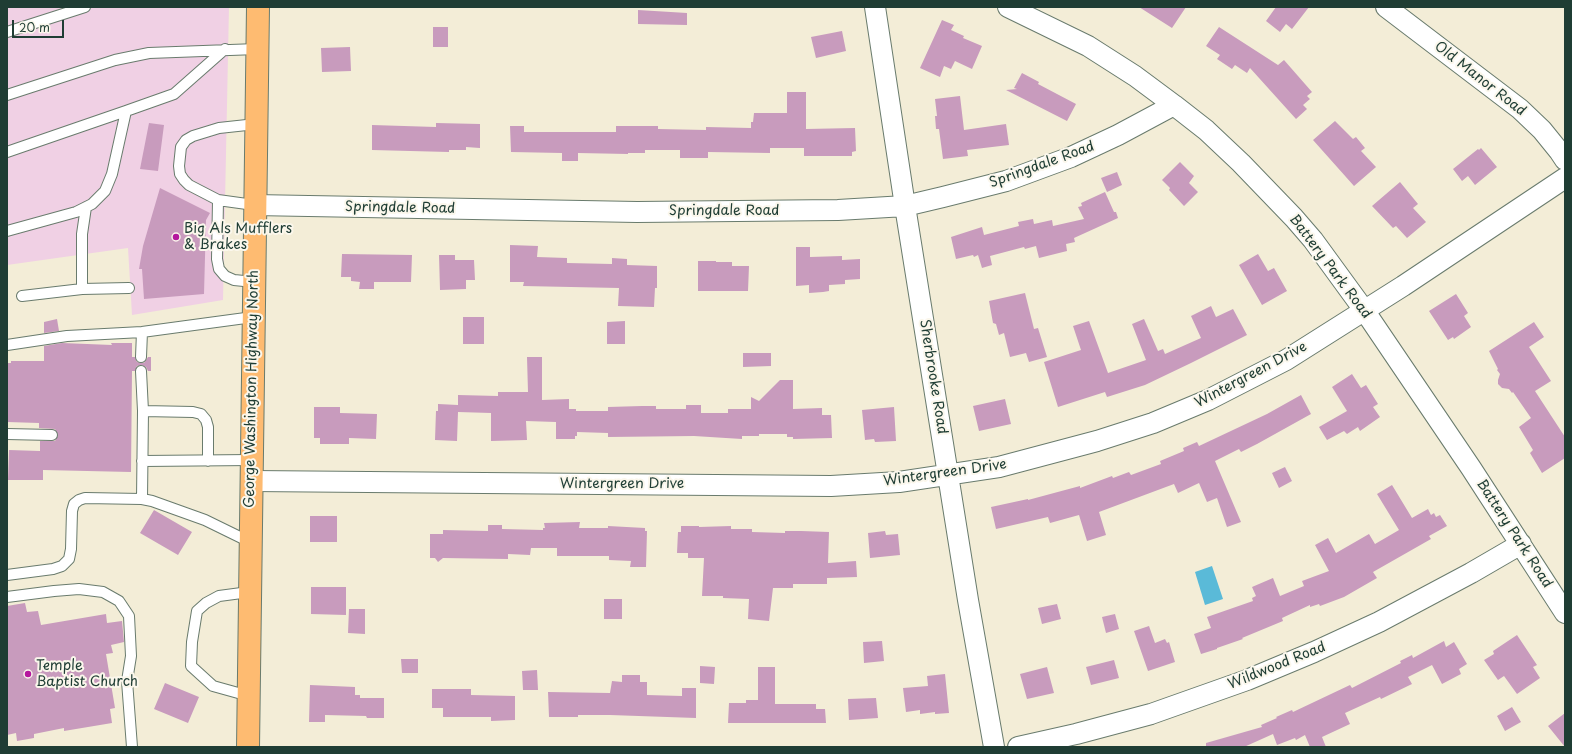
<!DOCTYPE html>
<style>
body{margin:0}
#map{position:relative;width:1572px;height:754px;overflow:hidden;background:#f3edd7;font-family:"Playpen Sans",sans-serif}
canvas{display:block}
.frame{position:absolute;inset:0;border:8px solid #1f3d34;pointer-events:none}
.scale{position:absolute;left:12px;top:20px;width:52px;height:18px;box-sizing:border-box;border:2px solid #1f3d34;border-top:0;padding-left:5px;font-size:12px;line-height:14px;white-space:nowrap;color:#1f3d34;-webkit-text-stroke:3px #fbf7ec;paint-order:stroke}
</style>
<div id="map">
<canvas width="1572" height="754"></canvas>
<div class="frame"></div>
<div class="scale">20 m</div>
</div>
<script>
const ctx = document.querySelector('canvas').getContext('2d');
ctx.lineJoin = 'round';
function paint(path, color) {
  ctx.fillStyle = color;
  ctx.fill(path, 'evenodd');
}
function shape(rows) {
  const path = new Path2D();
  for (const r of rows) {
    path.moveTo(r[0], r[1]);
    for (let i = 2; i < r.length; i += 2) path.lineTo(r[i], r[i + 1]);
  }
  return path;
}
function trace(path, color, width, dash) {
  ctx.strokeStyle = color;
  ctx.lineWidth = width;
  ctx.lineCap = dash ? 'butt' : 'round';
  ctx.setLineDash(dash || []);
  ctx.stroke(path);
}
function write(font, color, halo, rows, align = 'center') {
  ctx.font = font + ' "Playpen Sans",sans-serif';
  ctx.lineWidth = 4;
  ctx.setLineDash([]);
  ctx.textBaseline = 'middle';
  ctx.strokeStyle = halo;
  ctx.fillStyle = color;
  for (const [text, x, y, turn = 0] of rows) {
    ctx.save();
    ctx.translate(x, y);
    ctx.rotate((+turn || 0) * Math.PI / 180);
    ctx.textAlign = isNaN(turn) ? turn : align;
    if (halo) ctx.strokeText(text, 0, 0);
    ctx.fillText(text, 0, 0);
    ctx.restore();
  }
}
paint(shape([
 [7,7,229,7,223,300,132,315,128,248,7,265]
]), '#f0d0e4');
paint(shape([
 [1212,566,1223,599,1205,605,1195,572]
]), '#5abad8');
paint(shape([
 [1139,7,1186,7,1172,28],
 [1276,7,1309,7,1292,29,1286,24,1280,32,1266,21],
 [638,10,687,13,687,25,638,24],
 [942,20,954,25,951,30,964,36,963,38,982,46,972,69,955,61,951,69,944,66,940,77,920,68],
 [433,27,448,27,448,47,433,47],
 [1219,27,1278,65,1284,60,1312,92,1307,96,1310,99,1303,105,1307,109,1296,119,1250,68,1247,73,1235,65,1232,69,1217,59,1220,55,1206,46],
 [842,31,846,51,816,58,811,37],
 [350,47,351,71,322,72,321,48],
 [1022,73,1039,82,1038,84,1076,104,1067,121,1006,90,1017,89,1014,88],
 [787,92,806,92,806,129,855,128,856,151,852,152,852,156,804,156,804,148,770,148,770,153,708,152,708,158,680,158,680,150,645,150,645,153,628,153,628,154,578,153,578,161,562,161,562,153,511,152,510,126,524,126,524,132,616,132,616,126,658,126,658,129,706,130,706,127,751,128,751,122,753,122,754,113,787,113],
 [960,96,964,130,1006,124,1009,145,967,150,968,156,943,159,939,129,936,129,935,116,937,116,935,99],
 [1335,121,1353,139,1356,137,1365,148,1361,151,1376,167,1354,186,1313,140],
 [149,123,164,125,158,171,140,169],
 [436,123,480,124,480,148,466,147,466,150,449,150,449,152,372,150,372,125,436,127],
 [1481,148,1497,167,1475,185,1468,176,1462,181,1453,169,1478,149,1479,150],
 [1180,162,1194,176,1189,183,1198,192,1184,206,1169,190,1170,188,1162,180],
 [1117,172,1122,185,1107,192,1101,178],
 [1400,182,1418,204,1413,208,1426,222,1407,238,1396,226,1393,228,1372,206],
 [160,188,210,213,206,220,204,294,144,299,142,269,139,269,143,246],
 [1105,192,1114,212,1116,212,1118,218,1074,238,1075,242,1066,244,1067,251,1039,258,1036,246,1025,249,1024,247,990,256,992,265,982,268,978,255,974,257,973,255,956,259,951,237,982,227,984,235,1019,226,1018,222,1033,219,1034,224,1052,220,1053,226,1084,219,1078,207,1082,206,1081,203],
 [510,245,538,246,537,257,567,258,567,263,612,264,612,258,627,259,627,265,657,266,657,288,655,288,654,307,618,306,619,288,523,286,524,282,510,282],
 [796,247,810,247,810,257,842,256,842,260,860,259,860,279,845,280,845,284,829,285,829,291,823,292,809,293,809,285,796,286],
 [342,254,412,255,411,282,374,282,374,289,359,289,360,282,351,281,351,277,341,277],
 [1258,254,1268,271,1274,268,1287,291,1262,305,1239,265],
 [439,255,455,255,455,260,474,260,475,280,466,280,466,289,440,290],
 [698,261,716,261,716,262,732,262,732,266,749,266,748,291,698,291],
 [1025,293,1034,329,1038,328,1047,357,1029,362,1026,353,1010,357,1004,333,999,335,996,324,993,323,989,301],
 [1456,294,1468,313,1464,316,1471,327,1454,339,1453,337,1448,340,1429,311],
 [1211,306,1216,317,1233,309,1247,335,1191,363,1145,385,1107,397,1105,392,1058,407,1044,362,1081,350,1073,326,1089,321,1108,373,1146,360,1132,324,1144,319,1158,351,1163,349,1165,354,1201,338,1191,316],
 [463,317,484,317,484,344,463,344],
 [57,319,59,331,44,333,44,322],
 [625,321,625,344,607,344,607,322],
 [1534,322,1544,337,1529,347,1551,381,1535,391,1565,437,1565,458,1542,473,1530,453,1533,450,1519,427,1531,418,1513,392,1512,393,1509,389,1502,388,1498,384,1498,380,1500,374,1497,370,1498,369,1489,351],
 [62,343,112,345,111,343,132,343,132,357,135,357,137,362,144,363,148,357,151,357,151,371,148,371,146,367,141,365,137,366,135,371,132,371,131,472,43,470,43,480,8,480,9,450,40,451,40,441,55,441,58,435,55,429,39,428,39,423,7,422,7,363,11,363,11,361,44,361,44,346],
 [743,353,771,353,771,366,743,367],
 [527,357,542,357,542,400,569,399,569,409,576,409,576,411,608,411,608,407,642,406,656,406,656,409,686,409,686,405,701,405,701,413,728,413,728,409,751,409,751,397,759,401,780,380,793,380,793,409,822,408,822,415,831,415,832,438,793,439,793,437,787,437,787,434,759,434,759,436,742,436,742,439,694,436,608,437,608,433,577,432,577,436,575,436,575,439,556,439,556,422,526,421,527,440,491,441,491,413,458,412,457,441,435,440,436,411,438,411,438,404,458,405,458,395,498,396,498,392,528,392],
 [1352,374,1361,388,1366,385,1378,404,1373,407,1380,417,1360,431,1358,427,1347,434,1344,431,1327,440,1319,427,1347,411,1332,387],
 [1301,395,1311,414,1257,444,1241,452,1239,449,1215,461,1241,522,1227,527,1217,498,1207,502,1199,483,1178,493,1174,484,1099,512,1106,535,1087,541,1079,515,1050,523,1048,517,996,529,991,507,1028,499,1028,500,1080,486,1080,488,1112,476,1113,478,1129,472,1131,475,1161,464,1160,461,1184,451,1183,448,1197,442,1199,446,1267,414],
 [1005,399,1011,424,979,431,973,406],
 [314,407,340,407,340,413,377,414,376,439,349,438,349,444,320,444,320,438,314,438],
 [894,407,896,441,875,442,874,439,865,440,862,410],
 [1285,467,1292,481,1279,488,1272,473],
 [1392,485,1412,518,1428,509,1431,515,1434,513,1436,517,1440,515,1447,526,1429,536,1431,539,1373,572,1377,578,1344,597,1320,606,1319,604,1310,607,1310,605,1282,618,1283,621,1242,638,1243,639,1217,648,1217,649,1201,654,1194,634,1211,628,1207,617,1253,601,1252,598,1256,596,1252,587,1273,578,1280,596,1304,586,1302,581,1329,571,1315,545,1328,538,1336,553,1369,534,1375,544,1399,530,1377,494],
 [154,510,192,532,178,555,140,533],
 [310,516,337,516,337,542,310,542],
 [580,522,579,528,608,528,608,526,645,528,645,531,647,531,646,567,630,567,631,561,609,560,609,556,557,556,557,548,531,548,530,555,508,554,508,559,443,558,438,562,435,558,430,558,430,534,443,534,443,530,488,531,488,525,502,525,502,529,543,530,543,528,545,528,544,523],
 [681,526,699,526,699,527,731,526,731,529,752,529,752,532,785,533,785,531,801,531,829,532,828,563,856,561,857,577,827,578,827,584,793,584,793,588,773,588,769,621,748,619,749,599,723,598,723,596,702,596,704,558,688,558,688,553,677,553,678,532,681,532],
 [885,531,886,535,898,534,900,555,870,558,868,533],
 [311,587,346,587,346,615,311,614],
 [604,599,622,599,622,619,604,619],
 [25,603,27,612,38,611,41,625,106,614,107,623,122,621,124,642,111,645,113,653,106,654,115,708,110,709,112,723,64,731,64,728,34,734,34,738,17,741,16,733,7,735,7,606],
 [1057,604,1061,619,1042,624,1038,608],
 [349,609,365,609,365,634,348,633],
 [1115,614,1119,629,1106,633,1102,617],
 [1149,626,1155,643,1165,639,1167,643,1169,642,1175,662,1148,671,1134,631],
 [1517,635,1537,665,1533,667,1540,678,1517,694,1504,676,1498,680,1484,660,1494,654,1493,651],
 [882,641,884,661,864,663,863,642],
 [1444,641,1446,647,1454,642,1467,664,1459,669,1461,674,1442,684,1432,665,1408,677,1412,684,1381,699,1380,697,1345,713,1350,724,1322,737,1326,747,1310,747,1305,735,1296,740,1295,738,1277,745,1273,734,1244,747,1206,747,1206,743,1262,727,1261,725,1277,718,1276,717,1292,710,1293,712,1350,685,1352,688,1401,663,1400,661,1412,655,1413,658],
 [401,659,418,659,418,673,402,673],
 [1114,660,1119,678,1091,685,1086,667],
 [700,666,715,667,714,684,700,683],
 [758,667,775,667,775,704,816,704,816,709,825,709,826,723,728,723,729,703,746,703,746,700,758,700],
 [1047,667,1054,693,1027,699,1020,674],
 [537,670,538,690,523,690,522,671],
 [945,674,949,713,935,714,935,712,920,714,920,710,906,712,903,688,928,686,927,676],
 [622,675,640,675,640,682,647,682,647,695,682,696,682,688,696,688,696,718,610,715,578,715,578,717,549,717,548,692,610,693,612,681,622,682],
 [165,683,199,697,188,723,154,709],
 [310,685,355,687,355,695,360,695,360,698,384,698,384,718,367,718,366,716,325,715,325,722,309,722],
 [432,689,471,689,471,695,515,696,515,720,491,721,491,717,443,717,443,708,432,708],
 [876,698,878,718,849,720,848,699],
 [1512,707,1521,722,1505,731,1497,716],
 [1565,713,1565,747,1548,726]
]), '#c89bbd');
const service = shape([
 [7,32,85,7],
 [7,95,115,60,149,53,257,49],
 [7,152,126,111],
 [218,200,217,259,219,269,225,276,234,280,254,282],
 [254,205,218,200,189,185,184,180,180,174,179,166,181,147,186,140,193,136,219,128,256,124],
 [7,231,76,212,92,204,105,191,112,174,126,111,174,94,225,49],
 [82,289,82,234,86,207],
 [22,296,82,289,129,288],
 [7,345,67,336,142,332,253,317],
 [141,357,142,332],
 [141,371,143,411,142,499],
 [143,411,193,412,201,414,206,420,208,427,208,461],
 [7,434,52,435],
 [142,461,252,460],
 [7,575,53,569,62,566,69,559,71,549,72,511,74,504,79,500,85,498,142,499,152,501,205,520,250,542],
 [7,597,54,591,79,589,103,592,119,601,129,616,131,656,127,681,132,747],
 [249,696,213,686,191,666,192,642,197,611,206,603,219,596,249,592]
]);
const minor = shape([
 [875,7,905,206,968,600,994,747],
 [1008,7,1088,46,1135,76,1174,105,1206,130,1241,163,1294,218,1313,240,1364,310,1471,468,1565,613],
 [1386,7,1520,109,1542,130,1559,151,1565,160],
 [254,205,637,212,838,210,905,206,943,197,1006,181,1071,157,1118,135,1174,105],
 [252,481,831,486,899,482,999,467,1097,441,1153,423,1208,400,1286,360,1403,286,1565,178],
 [1018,747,1076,734,1151,714,1247,680,1314,652,1379,622,1471,573,1521,544]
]);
const primary = shape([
 [248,747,258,7]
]);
trace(service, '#697b6d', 12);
trace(minor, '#697b6d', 22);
trace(primary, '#697b6d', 24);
trace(service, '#fff', 10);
trace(minor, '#fff', 20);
trace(primary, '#febb71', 22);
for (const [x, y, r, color] of [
 [176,237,4,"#b5179e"],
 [28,674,4,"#b5179e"]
]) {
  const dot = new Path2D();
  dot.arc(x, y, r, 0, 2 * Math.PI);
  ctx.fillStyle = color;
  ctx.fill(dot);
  trace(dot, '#fbf7ec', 1.5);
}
write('14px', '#1f3d34', '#fbf7ec', [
 ["Old Manor Road",1480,79,38],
 ["Springdale Road",1042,165,-20],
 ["Springdale Road",400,208,1],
 ["Springdale Road",724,211],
 ["Battery Park Road",1330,267,53],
 ["Wintergreen Drive",1251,375,-28],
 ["Sherbrooke Road",933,377,81],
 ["George Washington Highway North",252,389,-89],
 ["Wintergreen Drive",945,473,-8],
 ["Wintergreen Drive",622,484],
 ["Battery Park Road",1514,534,57],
 ["Wildwood Road",1277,666,-22]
]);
write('14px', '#1f3d34', '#fbf7ec', [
 ["Big Als Mufflers",184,229],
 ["& Brakes",184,245],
 ["Temple",36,666],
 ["Baptist Church",36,682]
], 'left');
</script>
